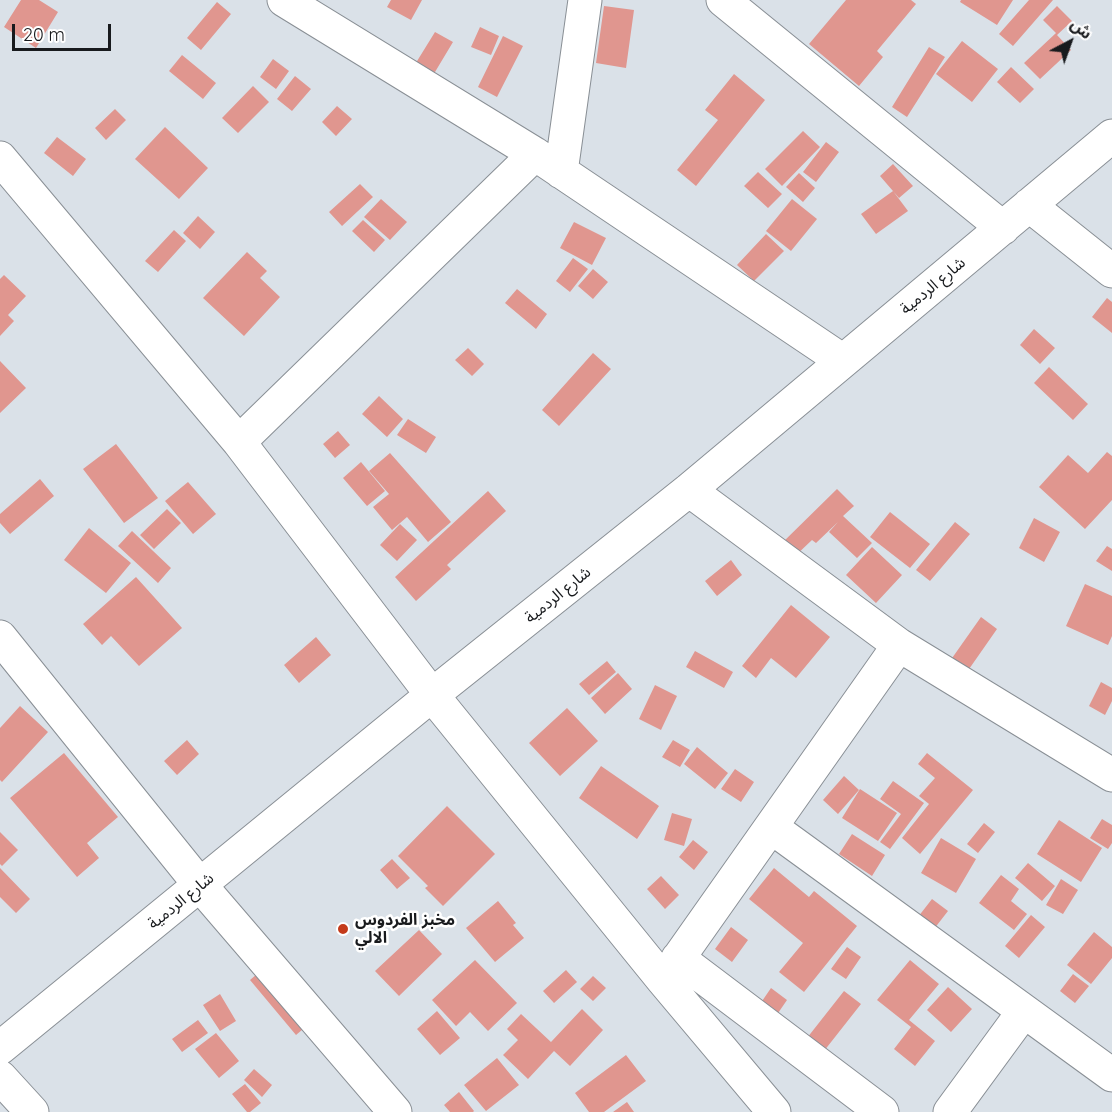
<!DOCTYPE html>
<meta charset="utf-8">
<style>
body{margin:0}
#map{position:relative;width:1112px;height:1112px;overflow:hidden;background:#dae1e8;font-family:Quicksand,"Noto Sans Arabic",sans-serif}
canvas{display:block}
.north{position:absolute;left:1040px;top:12px;width:60px;height:60px;-webkit-text-stroke:4px #fff;paint-order:stroke;rotate:41deg;font-size:16px;font-weight:700;line-height:24px;text-align:center;color:#181a1d}
.north::after{content:'';display:block;margin:auto;width:21px;height:27px;background:#181a1d;clip-path:polygon(50% 0,100% 100%,50% 72%,0 100%)}
.scale{position:absolute;left:12px;top:24px;width:99px;height:27px;box-sizing:border-box;border:3px solid #181a1d;border-top:0;padding-left:8px;font-size:18px;line-height:21px;white-space:nowrap;color:#181a1d;-webkit-text-stroke:4px #fff;paint-order:stroke}
</style>
<div id="map">
<canvas width="1112" height="1112"></canvas>
<div class="north">ش</div>
<div class="scale">20 m</div>
</div>
<script>
const ctx = document.querySelector('canvas').getContext('2d');
ctx.lineJoin = 'round';
function paint(path, color) {
  ctx.fillStyle = color;
  ctx.fill(path, 'evenodd');
}
function shape(rows) {
  const path = new Path2D();
  for (const r of rows) {
    path.moveTo(r[0], r[1]);
    for (let i = 2; i < r.length; i += 2) path.lineTo(r[i], r[i + 1]);
  }
  return path;
}
function trace(path, color, width, dash) {
  ctx.strokeStyle = color;
  ctx.lineWidth = width;
  ctx.lineCap = dash ? 'butt' : 'round';
  ctx.setLineDash(dash || []);
  ctx.stroke(path);
}
function write(font, color, halo, rows, align = 'center') {
  ctx.font = font + ' Quicksand,"Noto Sans Arabic",sans-serif';
  ctx.lineWidth = 5;
  ctx.setLineDash([]);
  ctx.textBaseline = 'middle';
  ctx.strokeStyle = halo;
  ctx.fillStyle = color;
  for (const [text, x, y, turn = 0] of rows) {
    ctx.save();
    ctx.translate(x, y);
    ctx.rotate((+turn || 0) * Math.PI / 180);
    ctx.textAlign = isNaN(turn) ? turn : align;
    if (halo) ctx.strokeText(text, 0, 0);
    ctx.fillText(text, 0, 0);
    ctx.restore();
  }
}
paint(shape([
 [21,0,39,0,58,12,36,48,4,27],
 [391,0,422,0,411,20,387,7],
 [846,0,911,0,916,4,877,51,883,57,859,86,809,44],
 [961,0,1013,0,997,25,960,2],
 [1029,0,1053,0,1013,46,999,34],
 [217,2,231,14,201,50,187,38],
 [604,6,634,10,626,68,596,63],
 [1057,6,1072,21,1057,35,1071,50,1040,79,1024,63,1056,33,1043,20],
 [480,27,499,36,491,55,471,47],
 [435,32,453,42,432,77,414,66],
 [503,36,523,46,497,97,478,87],
 [962,41,998,69,972,102,936,74],
 [929,47,945,57,907,117,892,107],
 [182,55,216,83,203,99,169,71],
 [273,59,289,71,276,89,260,77],
 [1011,67,1034,89,1020,103,997,82],
 [734,74,765,100,696,186,677,170,718,120,705,110],
 [295,76,311,89,292,111,277,99],
 [253,86,269,102,238,133,222,118],
 [337,106,352,119,336,136,322,122],
 [115,109,126,120,106,140,95,128],
 [165,127,208,168,179,199,135,159],
 [803,131,820,147,782,186,765,169],
 [57,137,86,159,73,176,44,153],
 [826,142,839,152,816,182,803,172],
 [893,164,913,186,899,198,880,176],
 [758,172,782,194,768,208,744,186],
 [799,173,815,188,803,202,786,187],
 [360,184,373,197,342,226,329,212],
 [893,191,908,211,876,234,861,214],
 [381,199,407,222,390,240,364,217],
 [792,199,817,219,791,251,766,231],
 [198,216,215,232,200,249,183,233],
 [363,220,385,240,374,252,352,231],
 [574,222,606,238,592,265,560,248],
 [174,230,186,241,158,272,145,261],
 [766,234,784,251,754,281,737,265],
 [247,252,267,271,260,278,280,297,244,336,203,298],
 [573,258,588,269,570,292,556,281],
 [593,269,608,282,593,299,578,286],
 [4,275,26,296,8,315,14,321,0,336,0,279],
 [517,289,547,314,536,329,505,303],
 [1107,298,1112,302,1112,333,1092,317],
 [1034,329,1055,348,1040,364,1020,345],
 [468,348,484,364,472,376,455,360],
 [593,353,611,369,559,426,542,410],
 [0,361,26,388,0,413],
 [1049,367,1088,404,1073,420,1034,383],
 [379,396,403,419,387,437,362,414],
 [408,419,436,437,426,453,397,435],
 [338,431,350,445,335,458,323,444],
 [116,444,158,498,124,523,83,469],
 [1107,452,1112,456,1112,500,1085,529,1039,487,1068,455,1088,473],
 [390,453,451,522,428,542,407,517,392,530,373,507,389,494,369,471],
 [361,462,385,491,367,506,343,478],
 [40,479,54,496,10,534,0,523,0,514],
 [188,482,216,514,193,534,165,501],
 [837,489,854,506,843,516,872,543,857,558,829,532,838,522,816,543,812,540,793,558,780,545],
 [488,491,506,511,447,565,451,569,416,601,395,577],
 [167,509,181,523,154,549,140,535],
 [890,512,930,544,910,568,870,537],
 [1034,518,1060,532,1044,562,1019,548],
 [955,522,970,534,930,581,916,570],
 [400,524,417,540,397,561,380,545],
 [89,528,131,563,106,593,64,560],
 [132,531,171,568,158,583,118,546],
 [1107,546,1112,549,1112,571,1096,561],
 [872,547,902,575,876,603,846,575],
 [731,560,742,575,717,596,705,581],
 [136,577,182,628,139,666,111,636,102,645,83,624],
 [1085,584,1112,596,1112,636,1108,645,1066,626],
 [791,605,830,637,796,678,771,658,756,678,742,666],
 [981,617,997,629,967,672,950,661],
 [316,637,331,655,299,683,284,665],
 [695,651,733,672,724,688,686,667],
 [607,661,616,672,589,695,579,684],
 [618,673,632,689,605,714,591,698],
 [1101,682,1112,688,1112,701,1105,715,1089,706],
 [655,685,677,696,661,730,639,719],
 [20,706,48,732,2,782,0,780,0,728],
 [567,708,598,741,560,776,529,743],
 [187,740,199,754,177,775,164,761],
 [673,740,690,750,680,767,662,757],
 [697,747,728,773,715,789,684,764],
 [64,753,118,817,87,843,99,858,77,877,10,798],
 [927,753,973,790,920,854,902,838,929,804,919,796,935,778,918,764],
 [601,766,659,806,637,839,579,798],
 [735,769,754,782,741,802,721,789],
 [844,776,859,790,838,814,823,800],
 [893,781,924,803,890,849,880,842,901,814,880,799],
 [860,789,897,813,878,841,842,818],
 [447,806,495,854,443,906,425,888,428,886,398,856],
 [672,813,692,819,684,846,664,840],
 [1102,819,1112,825,1112,843,1108,849,1090,838],
 [1059,820,1102,848,1081,882,1037,854],
 [984,823,995,832,978,853,967,844],
 [0,832,18,850,2,866,0,864],
 [852,834,885,855,872,876,839,854],
 [941,838,976,859,956,893,921,873],
 [693,840,708,852,694,870,679,857],
 [392,859,410,878,397,889,380,870],
 [1028,863,1055,886,1042,901,1015,878],
 [0,868,30,899,16,913,0,897],
 [774,868,809,897,814,891,857,926,804,992,779,972,803,943,749,899],
 [1001,875,1019,889,1011,901,1027,914,1014,930,979,903],
 [661,876,679,895,665,909,647,889],
 [1061,879,1078,890,1063,914,1046,905],
 [932,899,948,911,934,929,918,917],
 [498,901,516,923,513,925,524,938,495,962,466,928],
 [1031,915,1045,927,1019,958,1005,946],
 [731,927,748,940,732,962,715,949],
 [419,930,442,954,399,996,375,971],
 [1094,932,1112,947,1112,958,1091,984,1067,965],
 [847,947,861,957,846,979,831,969],
 [475,960,517,1003,488,1031,470,1012,456,1026,432,1000],
 [910,960,939,984,909,1020,935,1041,915,1066,894,1049,911,1027,877,1000],
 [263,969,309,1024,296,1035,250,980],
 [566,970,577,982,554,1003,543,991],
 [1073,974,1089,986,1075,1003,1060,991],
 [593,976,606,988,593,1001,580,989],
 [948,987,972,1009,951,1032,927,1010],
 [771,988,787,1000,774,1019,758,1007],
 [844,991,861,1004,824,1051,807,1038],
 [220,994,236,1021,220,1031,203,1005],
 [582,1009,603,1030,570,1066,554,1051,528,1079,503,1055,518,1040,507,1029,521,1014,551,1042],
 [437,1011,460,1038,440,1055,417,1029],
 [198,1020,208,1033,182,1052,172,1039],
 [216,1033,239,1061,219,1078,195,1049],
 [626,1055,646,1081,604,1112,589,1112,575,1093],
 [497,1058,519,1085,486,1111,464,1085],
 [254,1069,272,1085,262,1097,244,1080],
 [245,1084,261,1103,250,1112,247,1112,232,1094],
 [459,1092,474,1111,473,1112,450,1112,444,1105],
 [627,1102,634,1112,613,1112]
]), '#e0968f');
const minor = shape([
 [284,0,535,154,843,361],
 [723,0,1003,228],
 [0,158,239,442,432,695,663,980,774,1112],
 [561,172,585,0],
 [1029,205,1112,271],
 [239,442,535,154],
 [689,490,899,645,1112,775],
 [0,637,200,885,395,1112],
 [771,827,1112,1075],
 [678,958,882,1112],
 [663,980,899,645],
 [0,1048,432,695,689,490,1112,136],
 [0,1077,32,1112],
 [950,1112,1024,1011]
]);
trace(minor, '#898f95', 35);
trace(minor, '#fff', 33);
for (const [x, y, r, color] of [
 [343,929,6,"#c43a1a"]
]) {
  const dot = new Path2D();
  dot.arc(x, y, r, 0, 2 * Math.PI);
  ctx.fillStyle = color;
  ctx.fill(dot);
  trace(dot, '#fff', 2);
}
write('16px', '#181a1d', '#fff', [
 ["شارع الردمية",933,286,-40],
 ["شارع الردمية",558,595,-39],
 ["شارع الردمية",181,901,-39]
]);
write('bold 16px', '#181a1d', '#fff', [
 ["مخبز الفردوس",355,920],
 ["الالي",355,938]
], 'left');
</script>
